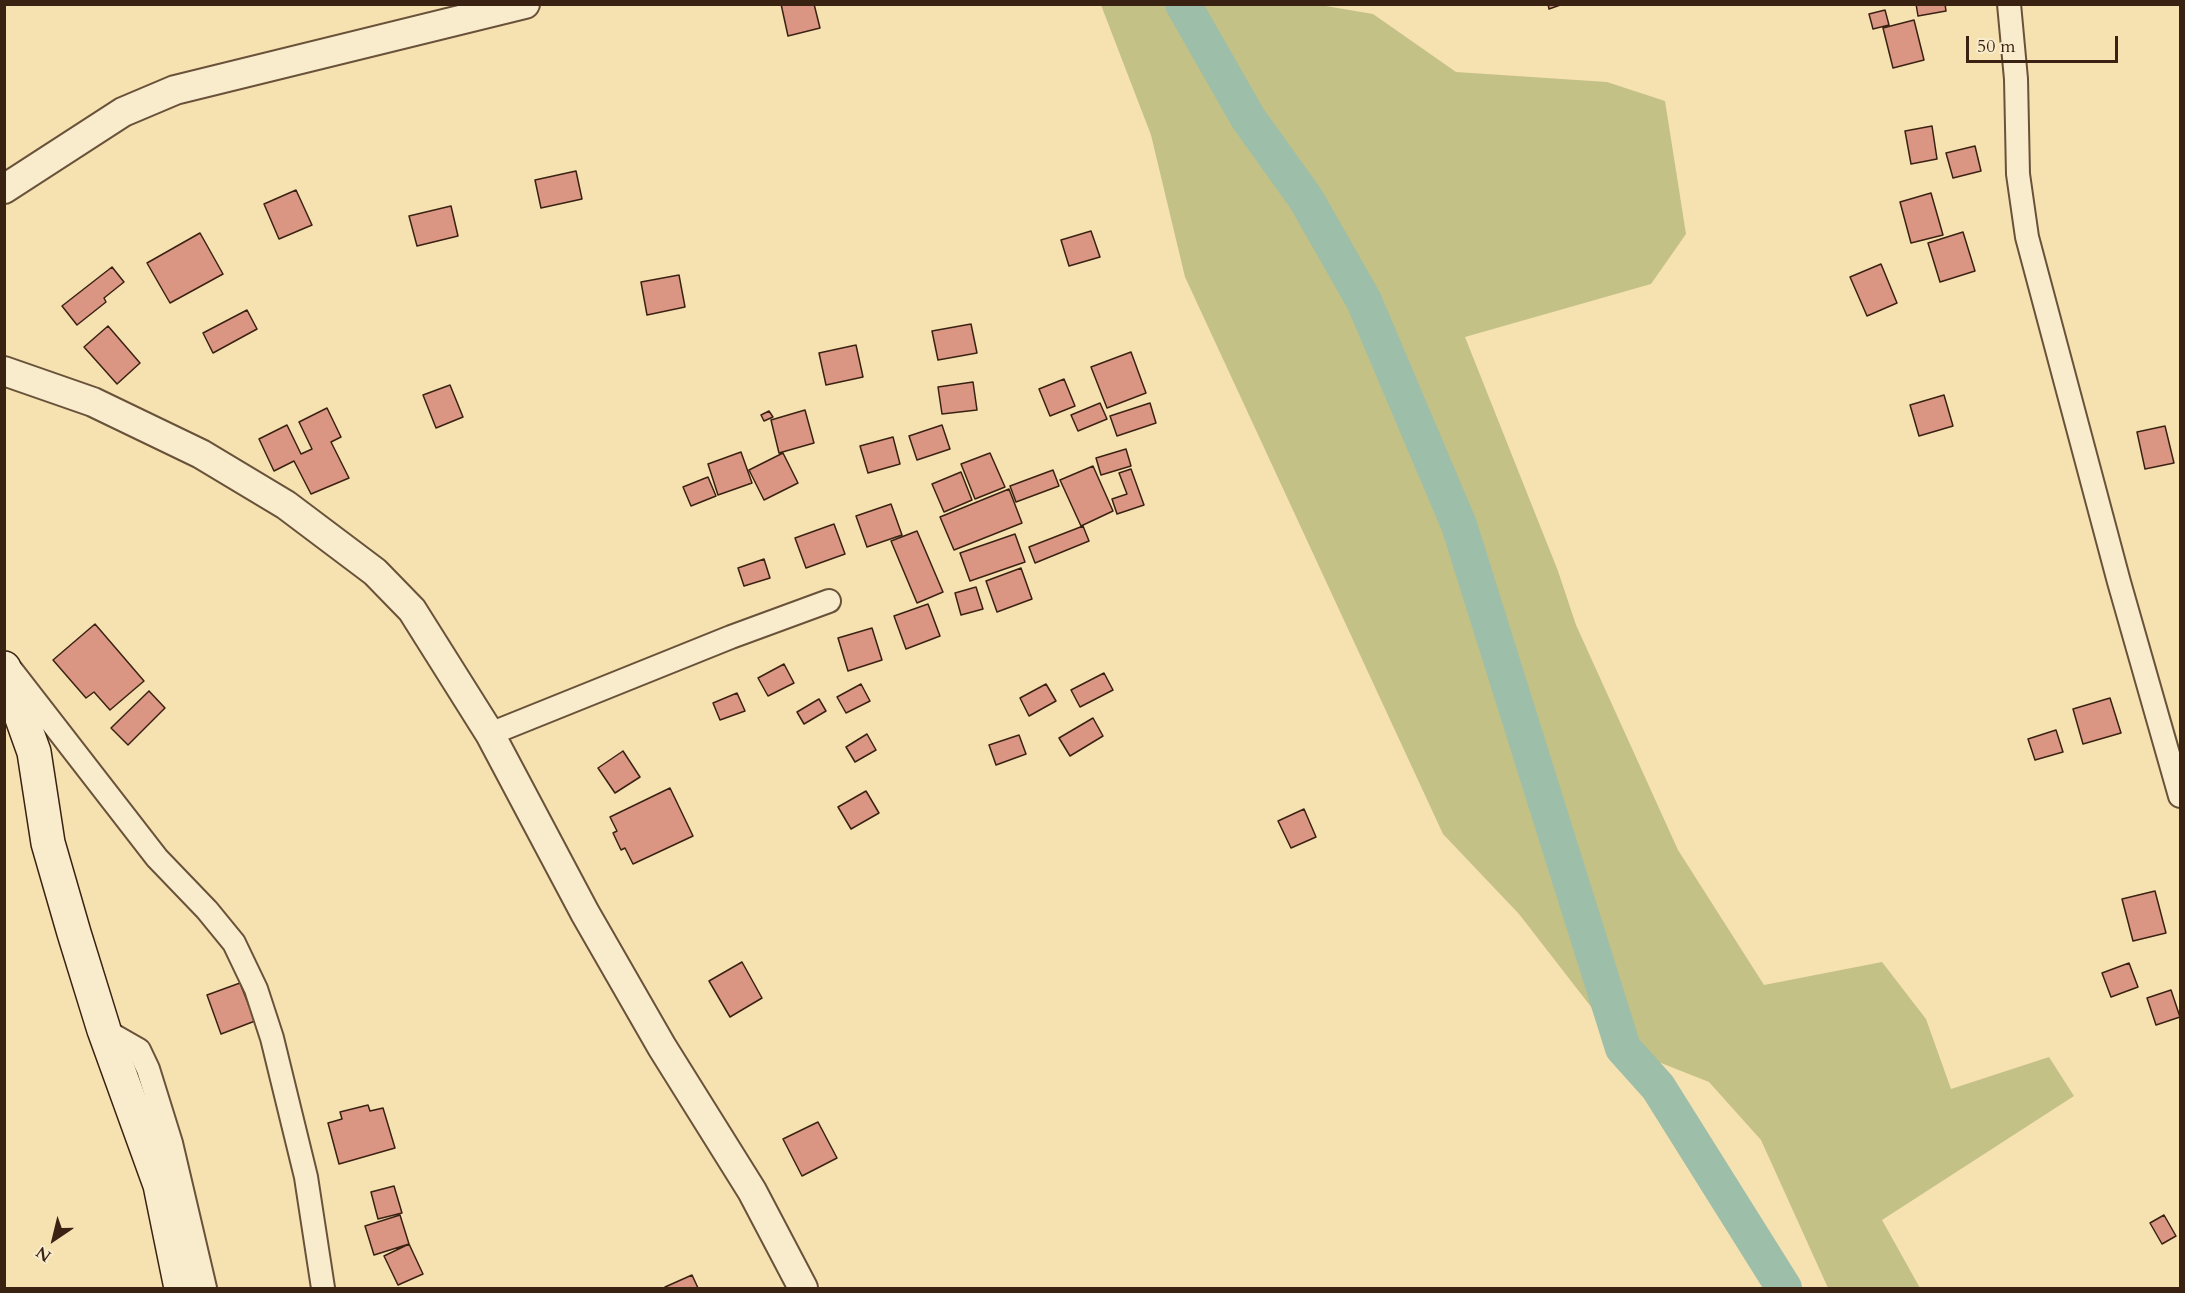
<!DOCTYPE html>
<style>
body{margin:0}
#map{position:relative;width:2185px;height:1293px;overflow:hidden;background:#f6e1b1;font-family:Cardo,serif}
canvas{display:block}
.frame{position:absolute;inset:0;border:6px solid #3a2213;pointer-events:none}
.north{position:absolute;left:24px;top:1209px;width:60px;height:60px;-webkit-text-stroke:4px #f9eccc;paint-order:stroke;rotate:215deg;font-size:16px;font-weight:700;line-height:24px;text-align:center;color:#3a2213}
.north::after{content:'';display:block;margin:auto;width:21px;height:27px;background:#3a2213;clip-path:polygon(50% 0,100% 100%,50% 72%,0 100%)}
.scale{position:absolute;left:1966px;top:36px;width:152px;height:27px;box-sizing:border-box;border:3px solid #3a2213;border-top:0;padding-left:8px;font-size:18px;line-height:21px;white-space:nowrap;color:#3a2213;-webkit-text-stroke:4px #f9eccc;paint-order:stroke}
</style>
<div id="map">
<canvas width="2185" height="1293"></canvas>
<div class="frame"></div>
<div class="north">N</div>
<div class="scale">50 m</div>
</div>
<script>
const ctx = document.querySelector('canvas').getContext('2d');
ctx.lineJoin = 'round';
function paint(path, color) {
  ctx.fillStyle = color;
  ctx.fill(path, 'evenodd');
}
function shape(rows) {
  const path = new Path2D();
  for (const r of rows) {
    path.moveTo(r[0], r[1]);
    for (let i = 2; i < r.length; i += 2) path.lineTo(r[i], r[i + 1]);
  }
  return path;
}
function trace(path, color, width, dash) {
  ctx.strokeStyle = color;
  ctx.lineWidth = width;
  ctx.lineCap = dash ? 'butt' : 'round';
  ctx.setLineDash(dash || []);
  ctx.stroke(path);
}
paint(shape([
 [1101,5,1320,5,1373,14,1456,72,1607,82,1665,101,1686,234,1651,284,1465,337,1558,571,1576,625,1678,850,1764,985,1882,962,1926,1019,1951,1089,2049,1057,2074,1096,1882,1220,1920,1288,1828,1288,1761,1140,1709,1082,1623,1048,1519,914,1443,834,1185,277,1151,135]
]), '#c4c187');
trace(shape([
 [1183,4,1248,118,1306,199,1364,301,1459,525,1623,1048,1658,1087,1784,1288]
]), '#9dbea8', 36);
const building = shape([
 [781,4,814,4,820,28,788,36,781,4],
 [1548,4,1563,4,1549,9,1548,4],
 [1916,4,1945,4,1946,11,1918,16,1916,4],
 [1885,10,1889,25,1873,29,1869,14,1885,10],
 [1914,20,1924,60,1893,68,1883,28,1914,20],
 [1932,126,1937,159,1911,164,1905,131,1932,126],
 [1975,146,1981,171,1953,178,1946,153,1975,146],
 [576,171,582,199,541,208,535,180,576,171],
 [296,190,312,225,279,239,264,204,296,190],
 [1931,193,1943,235,1911,243,1900,202,1931,193],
 [451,206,458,236,417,246,409,216,451,206],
 [1091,231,1100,257,1069,266,1061,240,1091,231],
 [1963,232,1975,271,1940,282,1928,243,1963,232],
 [200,233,223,274,170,303,147,263,200,233],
 [1881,264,1897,303,1867,316,1850,277,1881,264],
 [112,267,124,282,104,298,106,302,77,325,62,306,112,267],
 [679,275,685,307,647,315,641,282,679,275],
 [247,310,257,329,213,353,203,333,247,310],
 [971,324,977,353,938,360,932,331,971,324],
 [108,326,140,363,117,384,84,347,108,326],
 [856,345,863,377,826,385,819,353,856,345],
 [1131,352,1146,393,1107,408,1091,367,1131,352],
 [1064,379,1075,406,1050,416,1039,389,1064,379],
 [973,382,977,410,942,414,938,387,973,382],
 [450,385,463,417,436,428,423,395,450,385],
 [1944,395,1953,426,1919,436,1910,405,1944,395],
 [1100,403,1107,419,1078,431,1071,415,1100,403],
 [1150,403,1156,423,1117,436,1110,416,1150,403],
 [327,408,341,437,331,442,349,478,311,494,294,461,274,471,259,439,287,425,301,454,312,449,299,422,327,408],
 [805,410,814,443,779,453,771,420,805,410],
 [769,411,773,417,764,421,761,415,769,411],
 [942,425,950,449,917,460,909,436,942,425],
 [2165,426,2174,463,2145,469,2137,432,2165,426],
 [893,437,900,464,868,473,860,446,893,437],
 [1126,449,1131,466,1101,475,1096,458,1126,449],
 [741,452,752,483,718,495,708,464,741,452],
 [783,453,798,483,764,500,749,470,783,453],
 [990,453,1005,487,975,499,961,464,990,453],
 [1093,466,1113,511,1081,526,1060,480,1093,466],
 [1131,469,1144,505,1117,514,1112,499,1127,494,1119,473,1131,469],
 [1053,470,1059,486,1016,502,1010,486,1053,470],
 [961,472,972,500,944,512,932,484,961,472],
 [708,477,716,496,691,506,683,487,708,477],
 [1009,489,1022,523,954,550,940,517,1009,489],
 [891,504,902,535,867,547,856,516,891,504],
 [834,524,845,554,806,568,795,538,834,524],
 [1083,526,1089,541,1035,563,1029,547,1083,526],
 [917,531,943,592,917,603,891,541,917,531],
 [1015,534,1025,562,970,581,960,553,1015,534],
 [764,559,770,578,744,586,738,568,764,559],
 [1021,568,1032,599,997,612,986,581,1021,568],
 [976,587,983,609,961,615,955,593,976,587],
 [928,604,940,636,906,649,894,616,928,604],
 [95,624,144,681,110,710,94,692,86,698,53,660,95,624],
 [872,628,882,660,848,671,838,638,872,628],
 [784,664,794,683,768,696,758,678,784,664],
 [1104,673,1113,690,1080,707,1071,690,1104,673],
 [861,684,870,701,846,713,837,697,861,684],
 [1046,684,1056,701,1029,716,1020,698,1046,684],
 [149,691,165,708,128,745,111,728,149,691],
 [737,693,745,711,720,720,713,703,737,693],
 [2110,698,2121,733,2083,744,2073,709,2110,698],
 [819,699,826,711,804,724,797,712,819,699],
 [1093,718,1103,736,1070,756,1059,738,1093,718],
 [2056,730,2063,752,2035,760,2028,739,2056,730],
 [867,734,876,750,855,762,846,747,867,734],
 [1019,735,1026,754,996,765,989,745,1019,735],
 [623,751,640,777,615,793,598,768,623,751],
 [670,788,693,836,633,864,625,848,621,850,613,833,617,831,610,817,670,788],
 [866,791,879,813,851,829,838,807,866,791],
 [1304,809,1316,837,1291,848,1278,821,1304,809],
 [2155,891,2166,933,2133,941,2122,899,2155,891],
 [742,962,762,998,730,1017,709,981,742,962],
 [2129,963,2138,987,2111,997,2102,973,2129,963],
 [240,983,255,1021,221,1034,207,995,240,983],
 [2171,990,2180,1017,2156,1025,2147,998,2171,990],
 [368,1105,370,1111,383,1108,395,1148,339,1164,328,1123,342,1119,340,1112,368,1105],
 [818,1122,837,1158,802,1176,783,1139,818,1122],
 [394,1186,402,1213,378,1219,371,1192,394,1186],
 [400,1215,409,1244,374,1255,365,1226,400,1215],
 [2164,1215,2176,1236,2162,1244,2150,1223,2164,1215],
 [409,1244,423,1274,398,1285,384,1256,409,1244],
 [692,1275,698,1288,666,1288,665,1287,692,1275]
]);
paint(building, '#da9682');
trace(building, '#3a2213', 1.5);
const minor = shape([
 [2009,4,2016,79,2018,174,2027,237,2119,582,2180,796],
 [12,671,157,858,207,910,234,943,256,989,272,1038,306,1177,323,1288],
 [490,734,731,637,829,601],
 [104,1030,139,1050,148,1069,171,1143,205,1288]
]);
const tertiary = shape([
 [4,189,123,112,175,90,525,4],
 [4,371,93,402,201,454,286,505,375,572,412,610,490,734,585,913,662,1047,752,1191,803,1288]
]);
const secondary = shape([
 [4,668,34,752,48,843,74,933,104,1030,160,1185,181,1288]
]);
trace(minor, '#69523a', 26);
trace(tertiary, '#69523a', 32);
trace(secondary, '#3a2213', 36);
trace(minor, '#f9eccc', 22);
trace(tertiary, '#f9eccc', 28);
trace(secondary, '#f9eccc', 33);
</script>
